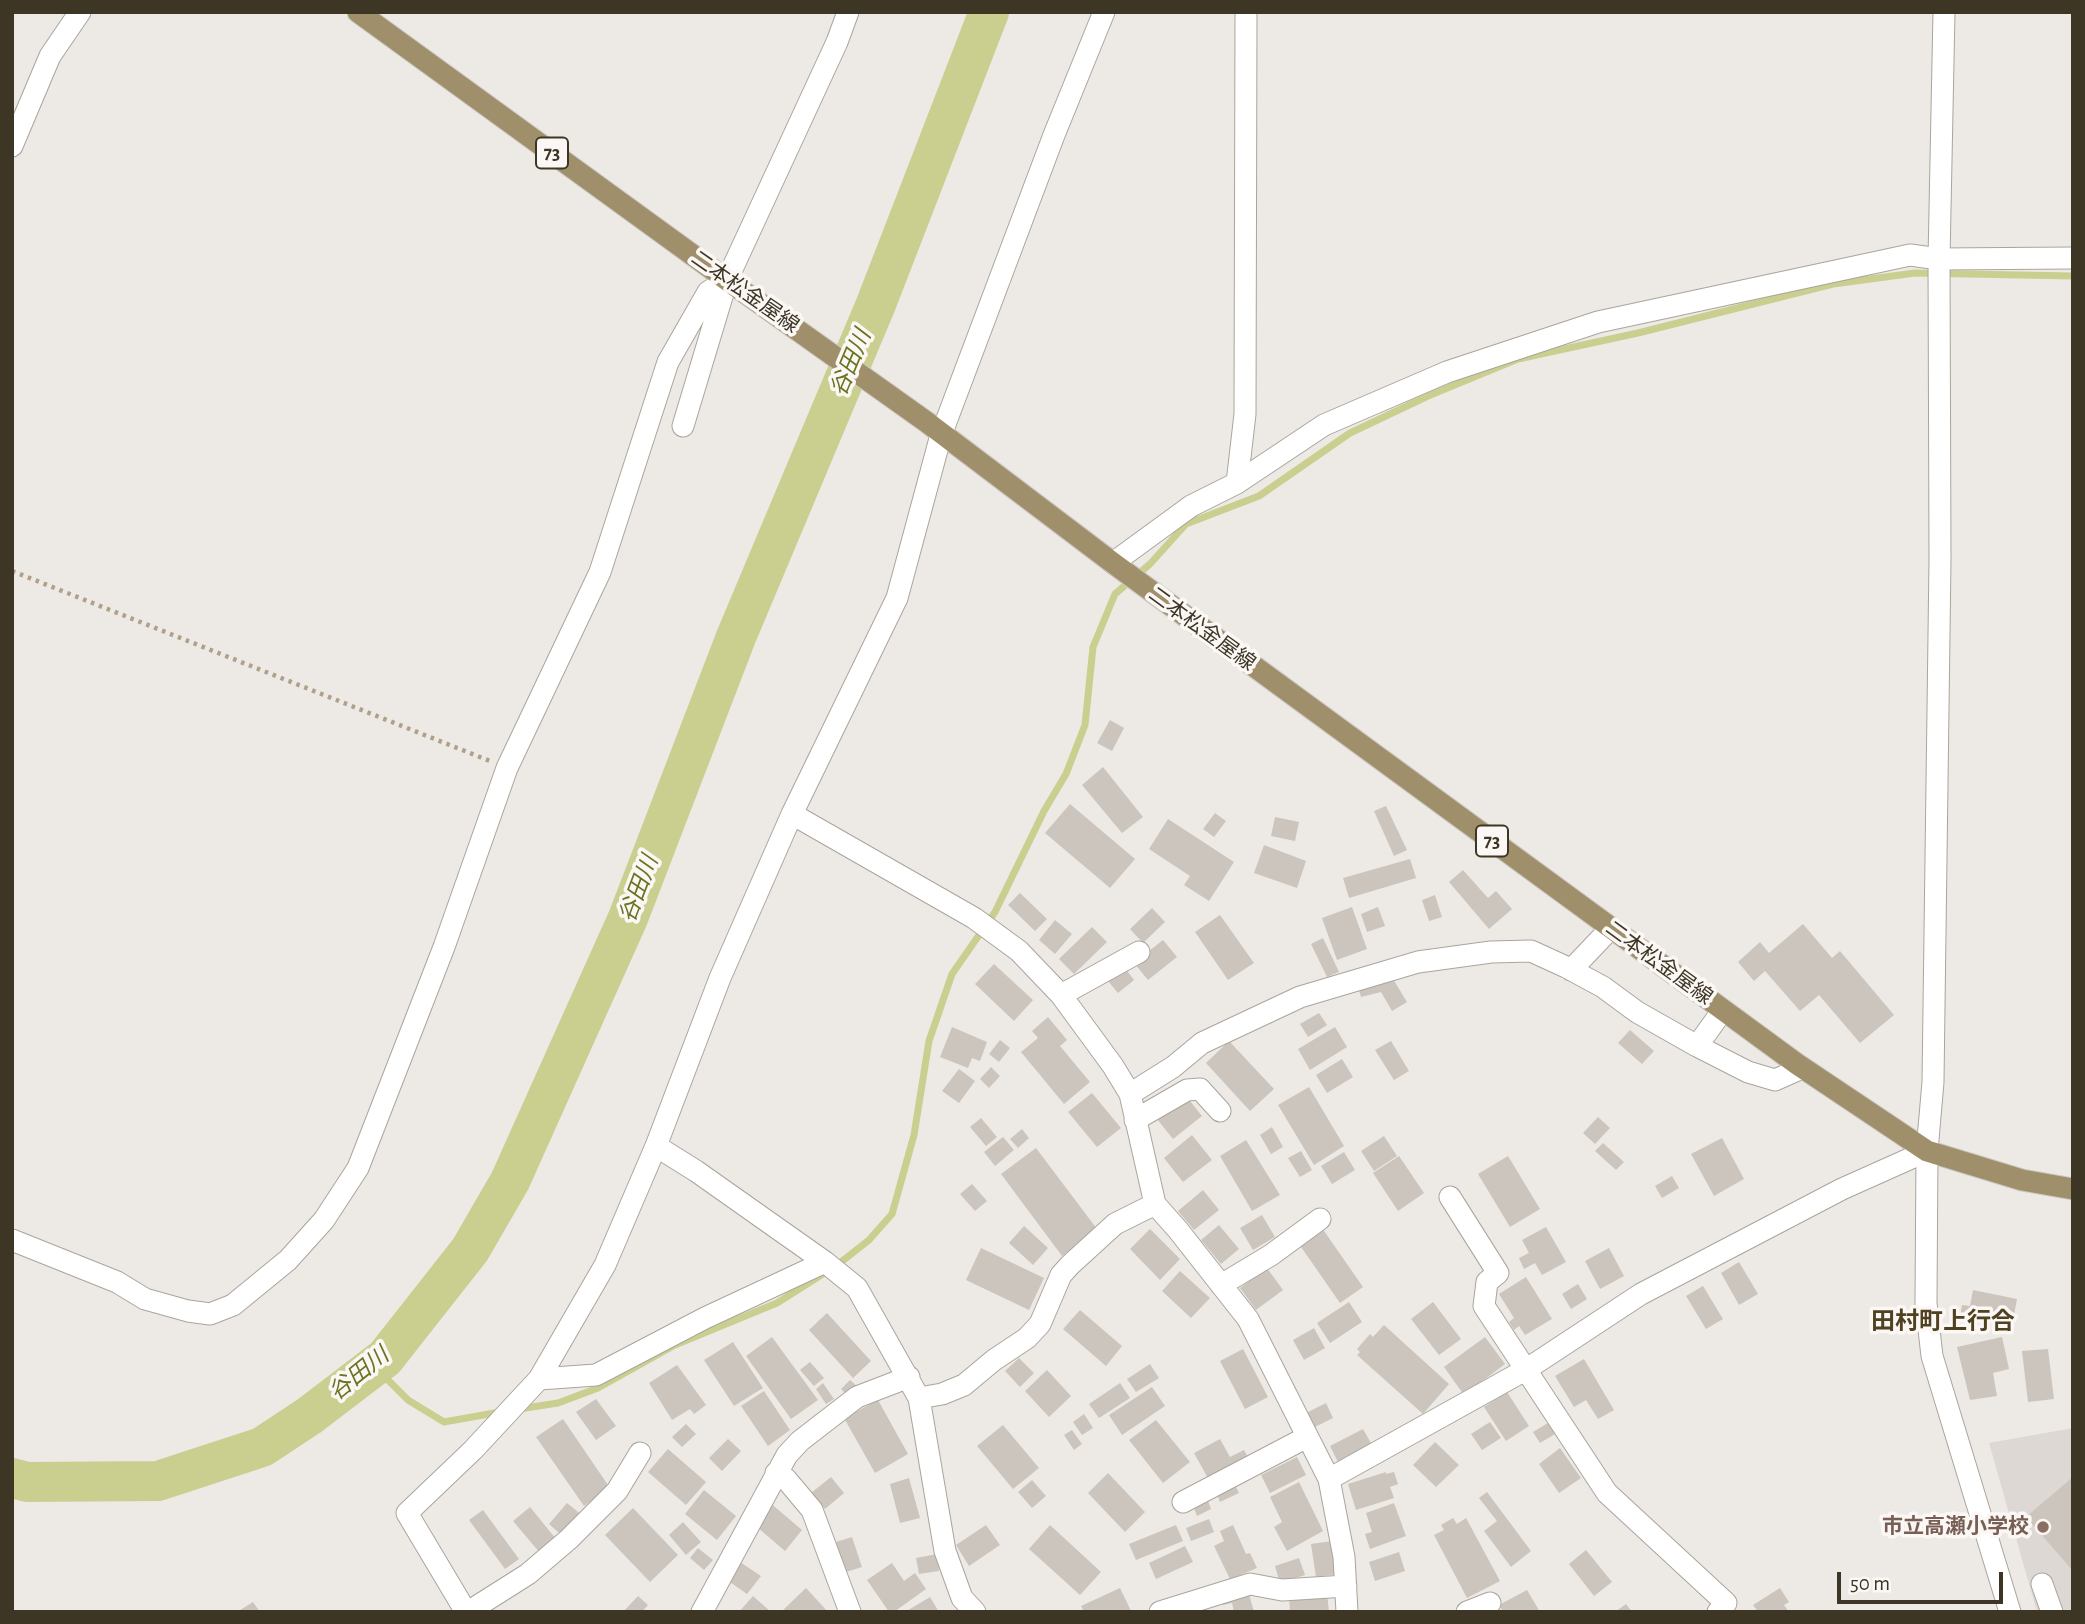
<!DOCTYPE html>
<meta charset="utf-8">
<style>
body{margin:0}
#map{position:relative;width:2085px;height:1624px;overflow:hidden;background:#ede9e5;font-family:"Alegreya Sans",sans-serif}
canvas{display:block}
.frame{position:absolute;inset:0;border:14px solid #3e3625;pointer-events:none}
.scale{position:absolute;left:1837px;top:1572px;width:166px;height:32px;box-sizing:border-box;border:4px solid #3e3625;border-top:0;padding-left:9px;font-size:21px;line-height:24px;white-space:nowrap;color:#3e3625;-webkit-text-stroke:5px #faf7f5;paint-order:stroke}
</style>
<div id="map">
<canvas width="2085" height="1624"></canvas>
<div class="frame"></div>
<div class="scale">50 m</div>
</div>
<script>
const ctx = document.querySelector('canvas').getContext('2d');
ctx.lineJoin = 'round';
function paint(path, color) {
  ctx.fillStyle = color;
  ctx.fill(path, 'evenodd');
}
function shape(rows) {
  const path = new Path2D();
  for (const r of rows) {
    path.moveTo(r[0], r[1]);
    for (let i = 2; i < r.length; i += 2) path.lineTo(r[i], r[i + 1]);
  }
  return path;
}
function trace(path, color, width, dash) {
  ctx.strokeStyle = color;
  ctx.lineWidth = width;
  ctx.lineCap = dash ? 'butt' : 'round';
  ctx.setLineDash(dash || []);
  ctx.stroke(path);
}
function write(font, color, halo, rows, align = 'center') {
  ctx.font = font + ' "Alegreya Sans","Noto Sans JP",sans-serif';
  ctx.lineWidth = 7;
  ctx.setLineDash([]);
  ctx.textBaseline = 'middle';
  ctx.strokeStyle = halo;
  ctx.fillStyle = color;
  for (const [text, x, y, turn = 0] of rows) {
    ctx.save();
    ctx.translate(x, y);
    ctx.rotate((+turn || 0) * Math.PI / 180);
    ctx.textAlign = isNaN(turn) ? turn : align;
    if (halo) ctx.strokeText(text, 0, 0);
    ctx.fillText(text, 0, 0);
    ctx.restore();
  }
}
paint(shape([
 [2073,1428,2073,1612,2037,1612,1989,1443]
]), '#ddd8d3');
trace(shape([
 [836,1266,869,1240,892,1214,914,1135,929,1041,952,974,995,912,1044,811,1066,774,1085,725,1093,647,1115,594,1150,564,1186,524,1259,496,1350,433,1428,396,1518,359,1638,333,1833,284,1915,273,2073,276],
 [374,1366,408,1400,444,1422,500,1412],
 [519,1409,558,1403,598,1388,675,1345,777,1303,826,1272]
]), '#cacf90', 7);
trace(shape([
 [12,1478,27,1482,158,1481,262,1447,309,1416,385,1358,470,1250,510,1181,628,918,736,637,876,304,989,12]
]), '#cacf90', 40);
paint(shape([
 [1110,720,1124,728,1112,751,1097,743],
 [1103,767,1143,817,1122,833,1082,785],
 [1070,804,1135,859,1110,888,1045,833],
 [1386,806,1407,850,1394,856,1374,811],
 [1215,813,1226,821,1214,837,1203,829],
 [1275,817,1299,822,1295,841,1271,836],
 [1168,819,1234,862,1209,901,1184,885,1190,876,1149,849],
 [1264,845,1306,861,1297,888,1254,873],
 [1410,859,1416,878,1349,898,1343,878],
 [1463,870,1488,898,1496,891,1512,909,1489,929,1449,882],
 [1020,893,1047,919,1035,931,1008,905],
 [1435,895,1442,917,1429,921,1422,900],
 [1352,907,1367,949,1337,960,1322,918],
 [1378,907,1385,926,1367,932,1361,914],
 [1152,908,1165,922,1143,943,1130,929],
 [1220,915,1254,963,1228,980,1195,932],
 [1055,920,1072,934,1055,954,1039,940],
 [1803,924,1832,958,1840,951,1894,1015,1860,1043,1819,995,1800,1011,1765,971,1754,981,1738,962,1760,942,1769,953],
 [1092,927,1107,942,1074,974,1059,959],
 [1323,938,1339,972,1327,977,1311,944],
 [1163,940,1177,957,1148,980,1134,963],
 [994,964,1033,1000,1014,1021,975,984],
 [1125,968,1134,980,1118,993,1108,981],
 [1390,974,1407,1002,1392,1011,1381,992,1361,997,1359,990,1377,985,1376,983],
 [1319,1013,1327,1025,1308,1037,1300,1024],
 [1048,1017,1067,1040,1060,1046,1090,1082,1064,1104,1021,1052,1038,1038,1032,1031],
 [952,1027,987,1042,980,1061,972,1058,968,1068,940,1057],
 [1335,1027,1347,1047,1310,1070,1298,1049],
 [1630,1030,1654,1051,1642,1064,1618,1043],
 [1000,1040,1010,1048,999,1062,989,1054],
 [1229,1041,1274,1089,1250,1111,1206,1063],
 [1391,1041,1409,1071,1394,1080,1375,1050],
 [1342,1059,1353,1077,1327,1093,1316,1075],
 [991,1067,1000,1076,989,1088,980,1079],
 [959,1069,975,1081,959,1103,942,1091],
 [1309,1087,1344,1146,1314,1165,1278,1105],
 [1092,1093,1121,1128,1097,1147,1068,1112],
 [1186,1096,1202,1116,1173,1139,1157,1119],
 [1598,1117,1610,1128,1595,1144,1583,1133],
 [981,1118,997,1137,986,1146,970,1127],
 [1272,1127,1283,1147,1271,1154,1260,1135],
 [1022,1129,1029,1138,1018,1148,1010,1139],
 [1192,1135,1212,1160,1183,1182,1164,1158],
 [1384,1136,1397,1156,1374,1171,1361,1151],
 [1003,1137,1014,1150,995,1166,984,1152],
 [1722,1138,1744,1179,1714,1196,1691,1154],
 [1246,1140,1280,1195,1252,1211,1220,1156],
 [1603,1143,1624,1162,1616,1170,1595,1151],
 [1036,1148,1097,1229,1062,1256,1001,1174],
 [1301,1151,1312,1170,1300,1177,1288,1158],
 [1344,1152,1355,1170,1332,1184,1321,1166],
 [1399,1156,1424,1193,1398,1211,1373,1173],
 [1508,1156,1540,1209,1510,1227,1478,1174],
 [1672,1176,1679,1188,1662,1198,1655,1186],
 [972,1184,987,1201,975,1211,960,1194],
 [1203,1190,1219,1210,1194,1230,1178,1211],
 [1262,1215,1275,1237,1253,1250,1240,1228],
 [1219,1225,1239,1249,1221,1264,1201,1240],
 [1024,1226,1048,1248,1033,1265,1009,1243],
 [1546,1227,1566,1262,1542,1275,1535,1263,1524,1269,1519,1258,1529,1253,1522,1240],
 [1322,1228,1363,1287,1340,1303,1299,1244],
 [1150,1229,1180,1259,1160,1280,1130,1249],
 [981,1248,1044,1278,1029,1310,966,1280],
 [1609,1248,1624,1276,1600,1289,1585,1261],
 [1739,1262,1758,1294,1739,1305,1721,1273],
 [1267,1268,1283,1290,1256,1310,1240,1288],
 [1180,1271,1210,1298,1191,1318,1162,1291],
 [1526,1277,1552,1319,1525,1335,1519,1326,1514,1330,1509,1322,1514,1318,1499,1294],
 [1578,1284,1587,1299,1571,1309,1562,1294],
 [1703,1286,1723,1319,1706,1329,1686,1296],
 [1973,1290,2017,1299,2012,1326,1960,1318,1962,1305,1970,1306],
 [1349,1302,1362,1322,1330,1343,1317,1323],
 [1433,1302,1461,1339,1439,1355,1411,1319],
 [1080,1310,1122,1346,1106,1366,1063,1329],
 [827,1313,871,1361,853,1378,809,1330],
 [1384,1325,1449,1384,1423,1414,1357,1355,1360,1352,1357,1349,1370,1334,1373,1337],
 [1314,1328,1325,1348,1304,1360,1293,1340],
 [772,1337,818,1400,791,1419,746,1356],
 [1485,1337,1505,1364,1464,1395,1444,1367],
 [2002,1337,2009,1369,1993,1373,1997,1396,1970,1400,1957,1347],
 [733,1342,763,1388,734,1406,704,1360],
 [1243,1349,1268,1397,1245,1409,1220,1361],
 [2048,1349,2054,1399,2028,1402,2022,1351],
 [1019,1358,1034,1373,1020,1387,1005,1371],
 [1584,1359,1614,1410,1598,1419,1586,1400,1574,1407,1555,1376],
 [810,1362,824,1378,814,1386,800,1370],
 [1150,1364,1159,1378,1136,1392,1127,1379],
 [677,1365,706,1405,694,1414,690,1409,672,1420,649,1383],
 [1047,1370,1071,1396,1049,1417,1025,1391],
 [850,1380,857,1386,848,1396,841,1389],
 [823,1383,834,1399,826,1404,816,1389],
 [1120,1383,1130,1398,1099,1418,1089,1404],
 [1152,1387,1165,1406,1122,1435,1109,1415],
 [764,1391,790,1430,768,1446,741,1406],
 [1507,1392,1529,1426,1506,1441,1484,1407],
 [596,1399,616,1426,596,1440,576,1412],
 [878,1400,908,1454,875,1473,844,1418],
 [1326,1403,1333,1418,1315,1427,1308,1412],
 [1084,1414,1093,1428,1082,1435,1073,1422],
 [563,1419,610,1488,584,1506,536,1437],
 [1156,1420,1190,1462,1163,1483,1129,1440],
 [1490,1422,1501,1438,1482,1450,1471,1434],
 [1548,1423,1555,1434,1540,1443,1533,1432],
 [686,1424,696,1434,682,1447,672,1437],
 [1003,1425,1039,1468,1013,1489,977,1446],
 [1363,1429,1372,1445,1338,1462,1330,1446],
 [1072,1430,1082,1444,1074,1450,1064,1435],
 [728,1439,741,1451,722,1471,709,1458],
 [1220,1439,1230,1457,1244,1450,1249,1459,1209,1480,1194,1453],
 [1435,1442,1459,1465,1436,1487,1413,1465],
 [1560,1448,1581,1478,1559,1493,1539,1464],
 [668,1449,706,1482,686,1505,648,1472],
 [1297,1457,1306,1475,1270,1493,1261,1475],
 [1386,1472,1386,1474,1394,1472,1398,1484,1390,1487,1394,1498,1356,1510,1348,1484],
 [1108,1473,1145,1512,1125,1532,1088,1493],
 [831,1477,844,1493,825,1509,811,1493],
 [2073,1477,2073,1571,2026,1517],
 [909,1478,920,1518,900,1523,890,1484],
 [1032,1480,1046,1496,1032,1508,1018,1492],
 [1299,1482,1323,1531,1287,1551,1274,1527,1282,1522,1270,1497],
 [1235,1485,1239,1493,1220,1502,1217,1494],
 [704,1490,736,1516,717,1540,685,1514],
 [1487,1492,1531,1551,1511,1567,1484,1531,1497,1521,1479,1498],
 [768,1501,802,1530,785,1551,750,1521],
 [1208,1501,1211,1509,1197,1516,1194,1508],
 [567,1503,583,1516,565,1538,549,1524],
 [1394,1503,1406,1536,1370,1549,1365,1534,1372,1532,1366,1513],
 [530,1507,556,1539,540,1553,513,1521],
 [633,1508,678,1555,650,1582,605,1535],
 [483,1510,519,1559,505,1569,469,1520],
 [1453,1518,1457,1524,1466,1518,1500,1581,1467,1598,1434,1535,1444,1530,1441,1525],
 [1209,1519,1214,1532,1191,1541,1186,1528],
 [683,1522,701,1542,686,1555,669,1535],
 [986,1525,1000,1545,969,1566,956,1545],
 [1050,1525,1101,1572,1080,1595,1029,1549],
 [1176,1525,1183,1541,1136,1560,1129,1544],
 [1233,1525,1246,1554,1250,1553,1257,1568,1230,1579,1214,1546,1224,1541,1220,1531],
 [852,1537,862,1567,846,1572,836,1542],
 [1332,1541,1337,1574,1316,1577,1311,1544],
 [1185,1546,1193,1562,1156,1579,1149,1563],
 [698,1548,713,1560,704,1570,690,1558],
 [1586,1550,1612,1582,1594,1596,1569,1564],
 [1399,1552,1405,1571,1375,1581,1369,1562],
 [937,1554,939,1571,919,1574,916,1558],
 [1299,1558,1305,1575,1280,1583,1275,1566],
 [740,1562,761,1576,747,1594,727,1580],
 [892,1563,904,1581,915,1573,926,1589,894,1612,889,1612,867,1580],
 [806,1588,828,1612,781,1612],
 [1120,1588,1131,1611,1084,1612,1081,1606],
 [1780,1588,1789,1602,1784,1605,1789,1612,1758,1612,1753,1605],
 [1527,1590,1540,1612,1503,1612,1499,1605],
 [1327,1593,1329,1612,1290,1612,1289,1597],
 [1249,1594,1254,1612,1234,1612,1232,1603,1223,1605,1222,1600],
 [638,1596,648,1605,642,1612,623,1612],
 [753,1596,771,1612,739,1612],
 [930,1597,939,1612,905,1612],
 [253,1602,260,1612,237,1612],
 [1626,1604,1632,1612,1615,1612]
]), '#cbc5bd');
const minor = shape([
 [1944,12,1939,259,1940,560,1933,1082,1927,1151,1926,1303,1932,1356,2010,1612],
 [12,146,50,56,80,12],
 [683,426,727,280,837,42,848,12],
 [1237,483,1245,414,1246,12],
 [1113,563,1191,506,1237,483,1324,425,1447,372,1598,322,1910,255,1939,259,2073,258],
 [792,814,974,918,1019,951,1061,995,1113,1066,1130,1094,1155,1204,1178,1230,1248,1319,1329,1479,1527,1369,1641,1294,1842,1189,1927,1151],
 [1571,970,1611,928],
 [1061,995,1139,952],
 [1697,1046,1723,1010],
 [1130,1094,1173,1067,1202,1043,1300,997,1418,962,1491,952,1531,951,1566,967,1603,987,1637,1012,1697,1046,1748,1072,1775,1080,1802,1068],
 [1135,1120,1187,1090,1200,1089,1220,1111],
 [656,1146,696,1171,825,1262,857,1288,919,1398,945,1551,962,1598,975,1612],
 [1450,1197,1498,1273,1487,1282,1484,1306,1607,1493,1726,1603,1718,1612],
 [12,1240,117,1282,145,1299,188,1311,210,1314,233,1305,288,1260,324,1220,358,1168,444,947,507,768,600,572,668,362,708,292,727,280],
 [1221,1285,1271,1255,1320,1219],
 [539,1379,596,1375,705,1318,825,1262],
 [919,1398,942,1394,964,1385,994,1360,1027,1338,1040,1324,1061,1275,1070,1265,1115,1224,1155,1204],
 [776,1473,786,1479,812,1510,850,1612],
 [1329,1479,1344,1557,1347,1612],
 [1183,1502,1307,1437],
 [2042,1584,2052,1612],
 [466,1612,407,1513,473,1450,539,1379,605,1265,656,1146,720,978,792,814,897,598,941,435,1054,135,1104,12],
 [468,1612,528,1574,569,1539,617,1491,640,1453],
 [702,1612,787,1455,800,1441,857,1397,909,1377],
 [1160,1612,1250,1584,1282,1590,1346,1586],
 [1467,1612,1490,1603]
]);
const primary = shape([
 [358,12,727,280,928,423,1113,563,1797,1064,1927,1151,2022,1180,2073,1189]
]);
trace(minor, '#aaa59c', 23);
trace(primary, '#c9c7c2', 23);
trace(shape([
 [12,571,490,761]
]), '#afa087', 4.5, [3.5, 5]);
trace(minor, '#fff', 21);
trace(primary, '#a08f6b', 21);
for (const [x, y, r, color] of [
 [2043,1527,7,"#8d6e63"]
]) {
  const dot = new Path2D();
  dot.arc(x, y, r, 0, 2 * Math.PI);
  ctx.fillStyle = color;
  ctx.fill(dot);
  trace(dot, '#faf7f5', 2.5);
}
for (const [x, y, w] of [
 [552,153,32],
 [1492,841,32]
]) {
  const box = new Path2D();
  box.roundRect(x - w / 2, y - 15.5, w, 31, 5);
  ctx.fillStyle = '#faf7f5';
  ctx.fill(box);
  trace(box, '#3e3625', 2);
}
write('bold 19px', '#3e3625', null, [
 ["73",552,153],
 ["73",1492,841]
]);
write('21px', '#3e3625', '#faf7f5', [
 ["二本松金屋線",745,292,35],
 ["二本松金屋線",1202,629,36],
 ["二本松金屋線",1659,963,36]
]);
write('bold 21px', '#785e54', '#faf7f5', [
 ["市立高瀬小学校",2029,1527]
], 'right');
write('italic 23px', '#6a7320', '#faf7f5', [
 ["谷田川",851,363,-67],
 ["谷田川",639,889,-69],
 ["谷田川",359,1374,-39]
]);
write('bold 24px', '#504121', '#faf7f5', [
 ["田村町上行合",1943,1322]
]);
</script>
